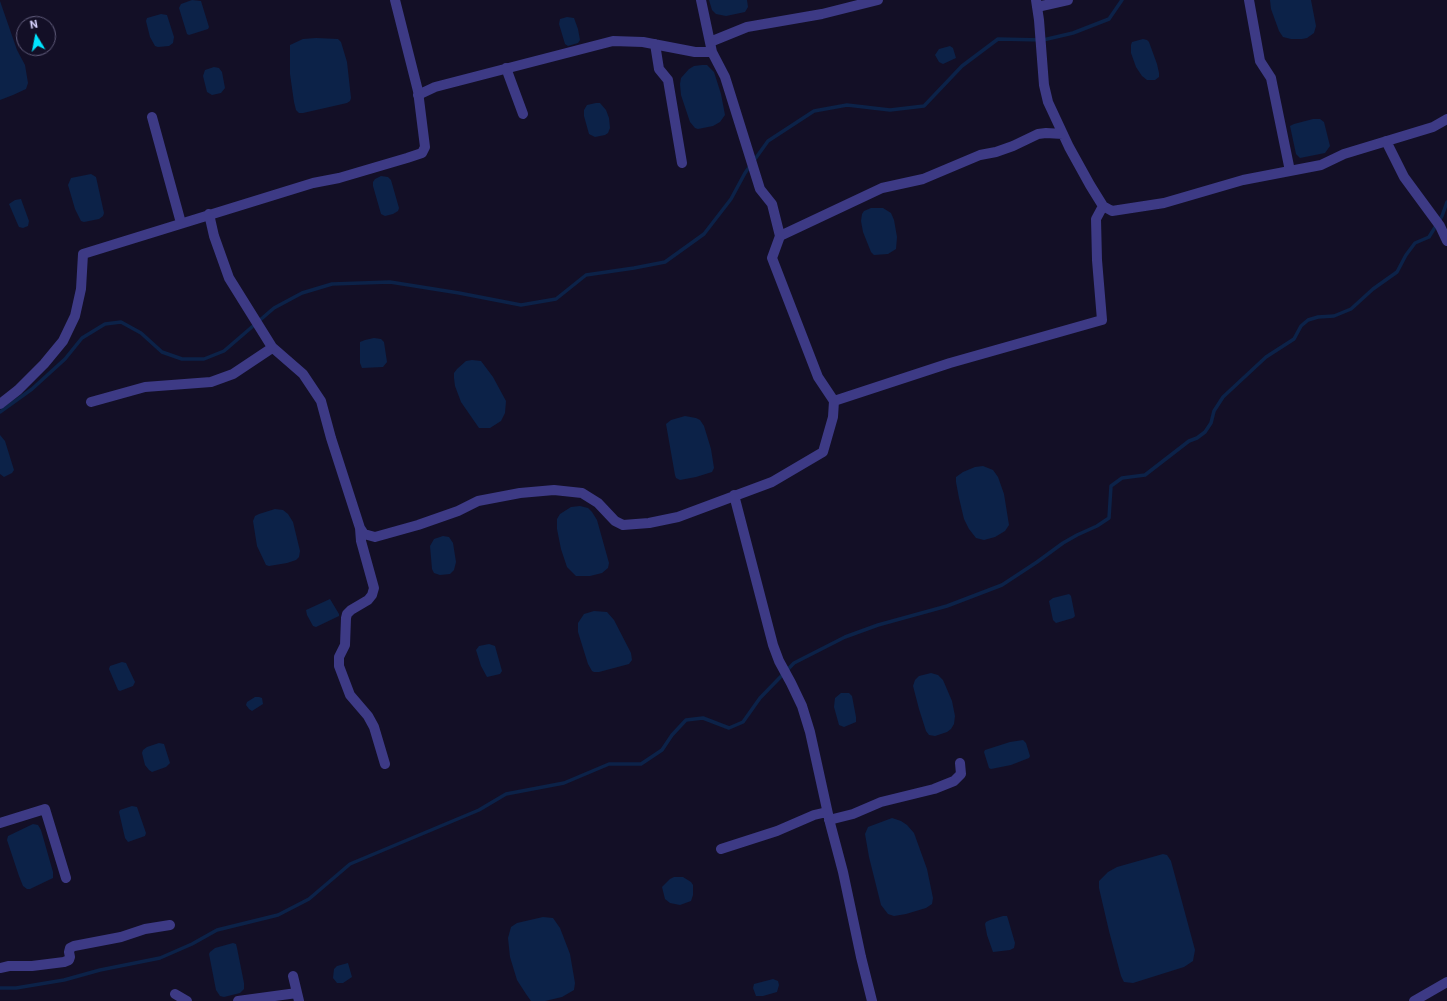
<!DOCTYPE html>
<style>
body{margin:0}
#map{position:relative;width:1447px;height:1001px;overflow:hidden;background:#130f26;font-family:Roboto,sans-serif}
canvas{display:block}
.north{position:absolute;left:16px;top:16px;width:40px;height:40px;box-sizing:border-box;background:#130f26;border:1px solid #625e7d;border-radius:50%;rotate:350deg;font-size:11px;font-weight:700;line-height:16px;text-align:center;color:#d9d4ff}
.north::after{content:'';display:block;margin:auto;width:14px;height:18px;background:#00e5ff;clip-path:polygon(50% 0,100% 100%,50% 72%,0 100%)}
</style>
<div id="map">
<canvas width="1447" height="1001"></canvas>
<div class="north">N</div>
</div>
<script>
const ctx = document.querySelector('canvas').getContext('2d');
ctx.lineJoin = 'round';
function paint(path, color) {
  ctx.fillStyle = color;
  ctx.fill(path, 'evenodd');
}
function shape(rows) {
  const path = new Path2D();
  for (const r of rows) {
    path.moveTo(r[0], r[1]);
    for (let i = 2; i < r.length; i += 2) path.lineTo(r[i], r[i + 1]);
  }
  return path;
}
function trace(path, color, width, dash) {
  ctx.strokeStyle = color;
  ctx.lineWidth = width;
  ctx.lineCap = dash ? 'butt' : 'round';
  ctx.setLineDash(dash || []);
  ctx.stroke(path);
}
paint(shape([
 [192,0,201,1,209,27,208,29,189,35,187,34,179,8,181,4],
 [709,0,747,0,748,7,745,12,726,16,716,14,712,10],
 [1270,0,1311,0,1316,26,1314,33,1307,38,1302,39,1291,39,1283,37,1279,31,1271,9],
 [0,1,17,50,25,65,28,83,26,89,13,95,0,100],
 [161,14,167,15,174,37,173,43,169,46,158,47,155,46,150,37,146,21,147,18],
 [567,17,574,18,578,29,580,40,578,43,568,46,565,44,559,24,560,19],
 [316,38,338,39,341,42,347,62,351,98,350,101,347,103,303,113,299,113,296,110,294,102,290,74,290,45,303,39],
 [1143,39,1147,40,1149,42,1157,64,1159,73,1159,77,1155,80,1147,80,1142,76,1136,67,1131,53,1131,45,1132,42],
 [950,46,953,48,956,58,943,64,939,62,935,55,939,49],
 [702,65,707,65,714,72,721,94,725,115,720,122,713,126,698,129,695,128,690,122,681,95,680,84,681,78,689,69,694,66],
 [214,67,219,68,222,72,225,88,221,93,212,95,207,92,203,76,205,70],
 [596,103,600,103,606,110,609,118,610,128,608,133,605,135,595,137,589,134,584,116,584,110,587,105],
 [1313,119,1320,119,1324,122,1330,146,1325,153,1300,158,1296,154,1290,126,1294,124],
 [91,174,96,177,104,213,103,216,99,219,84,222,81,221,75,209,68,185,71,178],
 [381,176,388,177,391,180,399,208,398,211,393,214,385,216,381,214,373,186,373,182,375,179],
 [21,199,29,221,28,226,23,228,19,227,18,225,9,204,15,200],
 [871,208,883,208,891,213,894,220,897,237,896,249,888,254,874,255,871,252,863,232,861,221,862,214,864,211],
 [374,338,381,339,384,342,387,362,383,367,362,368,360,363,360,342,365,340],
 [472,360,481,361,493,377,506,401,505,413,501,421,490,428,479,428,461,402,455,386,454,378,454,373,457,369,466,361],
 [685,416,696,418,700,420,704,426,711,449,714,468,712,472,696,477,680,480,676,478,675,475,666,424,671,420],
 [0,435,5,441,14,470,12,473,4,477,0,474],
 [983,466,993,470,998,477,1004,494,1009,525,1005,531,995,537,984,540,976,538,969,529,964,519,959,498,956,482,956,477,963,472,975,467],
 [580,506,588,508,592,512,597,520,609,563,608,568,602,573,590,576,576,576,567,567,561,549,557,529,557,519,560,514,571,507],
 [275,509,283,510,288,514,293,522,300,551,299,557,296,560,287,563,269,566,266,565,257,546,253,521,255,516,259,514],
 [443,536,449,537,453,543,456,562,454,570,450,574,440,575,434,573,432,569,430,546,434,539],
 [1069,594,1071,596,1075,616,1073,618,1056,623,1053,620,1049,601,1053,598],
 [330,599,339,614,339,616,316,627,313,626,307,615,306,610],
 [594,611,607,612,614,620,631,653,632,660,629,664,599,672,594,672,592,671,588,664,578,632,578,623,584,614],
 [489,644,495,646,502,671,500,674,487,677,481,666,476,650,479,646],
 [122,662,126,663,135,682,133,686,120,691,118,690,109,669,110,666],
 [931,673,938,675,943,680,952,701,955,716,954,724,951,729,947,732,935,736,929,735,926,731,919,709,913,686,915,680,919,676],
 [841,693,849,693,852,696,856,717,856,722,844,727,839,725,834,707,835,698],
 [255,697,259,697,262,698,263,704,252,711,249,709,246,705,247,702],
 [1023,740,1026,743,1030,756,1029,758,1011,765,991,769,989,768,984,752,985,750,1010,742],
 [159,743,164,744,170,763,166,767,152,772,149,770,145,765,142,753,143,750,147,747],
 [132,806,137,807,146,833,145,836,128,842,125,838,119,812,120,810],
 [892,818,901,821,907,825,914,833,927,869,933,898,932,904,926,908,906,914,894,916,888,914,881,905,869,857,865,834,868,827],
 [33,824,38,825,41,830,53,872,53,878,30,889,27,889,23,886,19,876,7,840,8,836],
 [1163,854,1167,855,1171,861,1195,950,1193,961,1184,967,1133,983,1124,982,1121,976,1109,931,1099,888,1099,881,1108,872,1117,867],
 [674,877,683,877,691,882,693,885,693,895,691,901,680,905,670,903,665,899,662,887,670,879],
 [1003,916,1007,916,1008,919,1015,943,1014,948,1010,950,993,952,987,935,985,924,986,922,990,920],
 [543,917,553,918,560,928,570,954,575,983,574,990,562,997,545,1001,531,1001,526,994,517,980,510,957,508,938,511,927,517,923],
 [233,943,236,944,237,948,244,983,244,989,240,993,224,997,220,996,216,990,209,954,210,952,215,948],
 [348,963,352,977,343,983,337,983,333,978,334,969,337,966],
 [773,979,778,981,779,985,777,992,763,996,756,996,753,988,754,984]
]), '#0c2248');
trace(shape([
 [0,412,32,389,65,359,82,338,105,324,121,322,141,333,162,352,182,359,204,359,224,351,274,308,302,293,332,284,390,282,459,293,521,305,556,299,586,275,634,268,665,262,704,234,731,199,745,173,768,141,814,111,847,105,890,110,924,106,962,66,998,39,1043,40,1073,33,1109,19,1122,0],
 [0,988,16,988,64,980,100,970,160,958,192,944,217,930,278,915,309,899,350,864,479,810,506,794,564,783,609,764,641,764,662,750,672,735,686,720,703,718,729,728,743,722,760,698,794,663,845,637,878,625,947,606,1002,585,1037,562,1063,543,1077,535,1097,526,1109,518,1111,486,1122,478,1145,475,1189,441,1197,438,1205,432,1211,423,1214,411,1223,397,1266,357,1294,339,1301,326,1308,320,1318,317,1334,316,1351,309,1373,289,1397,272,1406,255,1415,243,1429,237,1442,216,1447,202]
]), '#0c2248', 3.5);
trace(shape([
 [701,0,712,52,725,77,760,189,772,204,780,236,772,258,818,377,834,401],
 [1036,0,1039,20,1044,85,1048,102,1069,147,1090,185,1103,206,1112,211,1164,203,1243,180,1321,165,1344,154,1433,127,1447,119],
 [1249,0,1260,61,1271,78,1290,171],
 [1037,7,1068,0],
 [710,42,747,27,822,14,878,0],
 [655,44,659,69,668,80,682,163],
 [506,68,523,114],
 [418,95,435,87,613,41,643,42,695,52,712,52],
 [152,117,181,223],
 [1386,141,1404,177,1440,226,1447,241],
 [209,214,214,236,229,278,272,347,303,374,321,401,331,438,360,528,364,534,375,537,418,525,458,511,478,501,520,493,554,490,582,493,598,503,615,521,623,525,649,523,678,517,772,482,823,452,833,417,834,401,950,363,1102,320,1097,260,1096,219,1103,206],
 [780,236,882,188,923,179,980,155,996,152,1013,146,1038,134,1046,133,1063,134],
 [91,402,145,387,211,382,233,374,272,348],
 [0,404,18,390,44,364,63,341,75,316,81,289,83,254,313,183,339,178,407,158,422,153,425,147,418,91,395,0],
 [734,495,773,645,779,661,791,683,802,706,810,732,830,823,843,872,861,957,872,1001],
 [360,528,361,541,374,588,372,595,368,600,351,610,347,614,346,618,345,645,339,657,339,666,350,695,368,716,374,727,385,764],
 [829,820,853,814,881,802,934,789,954,781,961,774,960,763],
 [0,823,45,809,66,878],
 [721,849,777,831,814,815,827,812],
 [0,968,9,966,32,966,64,962,69,960,70,957,69,952,70,948,74,946,121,937,145,929,170,925],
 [293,976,299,1001],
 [175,994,187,1001],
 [238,1001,297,993],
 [1414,1001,1447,982]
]), '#3d3a85', 10);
</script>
